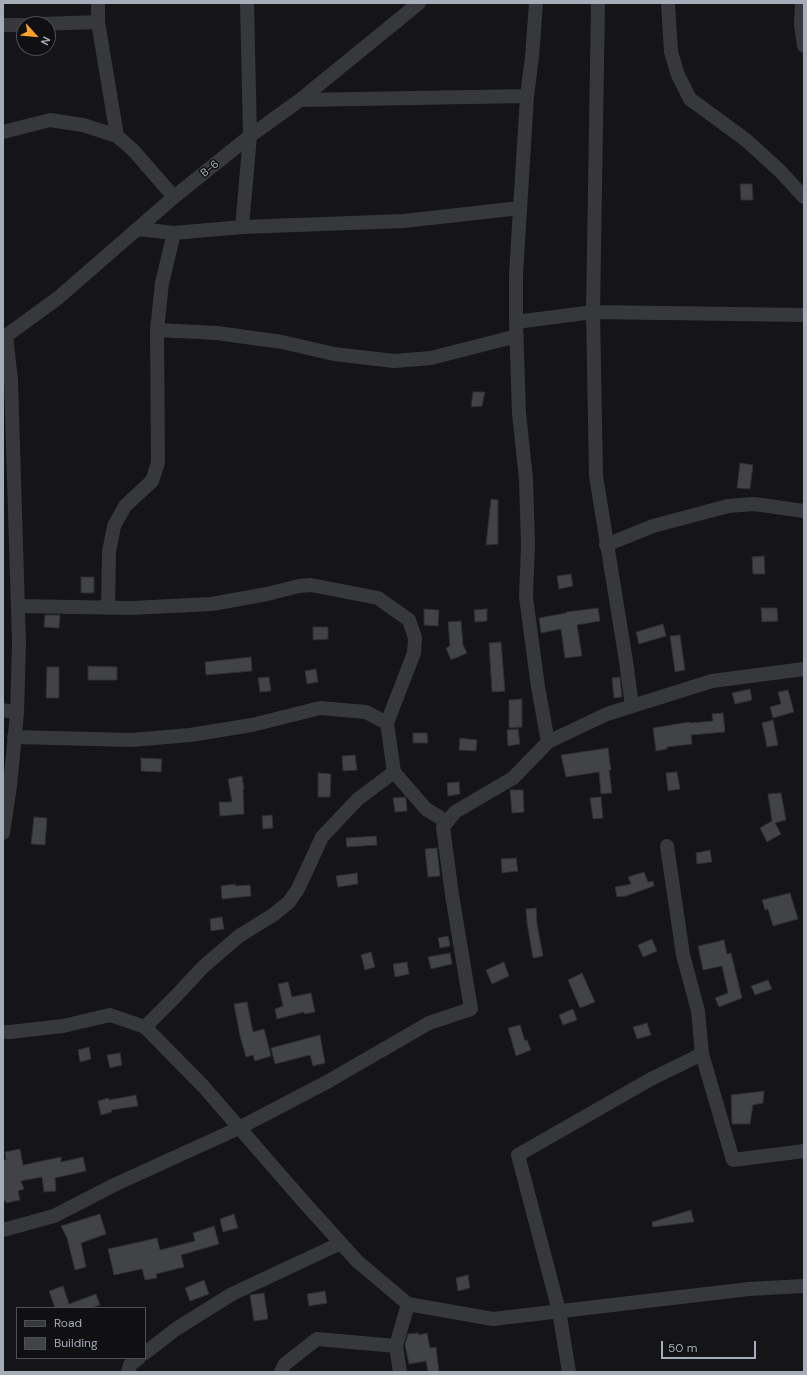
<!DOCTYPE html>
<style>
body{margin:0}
#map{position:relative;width:807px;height:1375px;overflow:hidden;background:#151517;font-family:"DM Sans",sans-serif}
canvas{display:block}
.frame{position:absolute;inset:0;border:4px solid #a6adb8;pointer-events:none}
.legend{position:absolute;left:16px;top:1307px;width:130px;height:52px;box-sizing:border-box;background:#101012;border:1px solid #4c4f54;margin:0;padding:5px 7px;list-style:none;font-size:12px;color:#a6adb8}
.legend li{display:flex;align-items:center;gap:8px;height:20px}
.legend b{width:20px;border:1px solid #4c4f54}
.north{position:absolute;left:16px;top:16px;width:40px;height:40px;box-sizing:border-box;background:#101012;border:1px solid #4c4f54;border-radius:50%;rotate:117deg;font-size:11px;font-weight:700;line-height:16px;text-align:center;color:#a6adb8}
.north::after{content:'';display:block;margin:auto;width:14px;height:18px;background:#faa22a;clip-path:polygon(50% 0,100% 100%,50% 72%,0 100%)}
.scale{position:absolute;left:661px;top:1341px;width:95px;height:18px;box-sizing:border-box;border:2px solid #a6adb8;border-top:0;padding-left:5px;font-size:12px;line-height:14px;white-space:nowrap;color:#a6adb8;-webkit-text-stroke:3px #101012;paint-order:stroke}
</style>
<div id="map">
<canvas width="807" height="1375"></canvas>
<div class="frame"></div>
<ul class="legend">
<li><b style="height:5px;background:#36383c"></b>Road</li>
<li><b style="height:11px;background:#414347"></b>Building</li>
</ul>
<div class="north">N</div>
<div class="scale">50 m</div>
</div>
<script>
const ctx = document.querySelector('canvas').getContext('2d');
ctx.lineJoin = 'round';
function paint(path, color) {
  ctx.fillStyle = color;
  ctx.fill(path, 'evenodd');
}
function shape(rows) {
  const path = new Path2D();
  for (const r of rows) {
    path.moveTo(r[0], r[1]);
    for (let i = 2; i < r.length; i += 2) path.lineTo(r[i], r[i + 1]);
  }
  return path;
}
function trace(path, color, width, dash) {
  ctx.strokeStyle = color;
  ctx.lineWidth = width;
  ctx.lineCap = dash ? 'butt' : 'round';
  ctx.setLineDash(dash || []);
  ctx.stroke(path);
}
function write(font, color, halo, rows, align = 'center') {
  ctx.font = font + ' "DM Sans",sans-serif';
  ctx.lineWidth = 3;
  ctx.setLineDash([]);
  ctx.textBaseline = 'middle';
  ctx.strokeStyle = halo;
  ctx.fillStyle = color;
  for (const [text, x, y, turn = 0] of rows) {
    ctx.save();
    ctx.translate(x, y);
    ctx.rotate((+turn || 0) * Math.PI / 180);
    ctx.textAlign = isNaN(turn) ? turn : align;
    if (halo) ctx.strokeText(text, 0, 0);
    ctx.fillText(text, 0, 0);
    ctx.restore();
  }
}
const building = shape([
 [740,184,752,184,753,200,741,200,740,184],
 [473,392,485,392,482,406,471,407,473,392],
 [740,463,753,465,750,489,737,488,740,463],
 [491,499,498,500,498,544,486,545,491,499],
 [764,556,765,574,753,574,752,557,764,556],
 [571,574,573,586,559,589,557,576,571,574],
 [81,577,94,577,94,593,81,593,81,577],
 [598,608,600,621,577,625,582,656,565,658,561,629,541,633,539,618,566,613,566,612,598,608],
 [761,608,777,608,778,621,762,622,761,608],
 [424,609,439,610,438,626,424,625,424,609],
 [487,609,487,621,475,622,474,610,487,609],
 [45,615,60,615,59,628,44,627,45,615],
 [461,621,463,645,467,653,451,660,446,648,450,646,448,622,461,621],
 [663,624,666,636,639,644,636,632,663,624],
 [313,627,328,627,328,639,313,640,313,627],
 [680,635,685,670,675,672,670,636,680,635],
 [501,642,505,691,492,692,489,643,501,642],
 [251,657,252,671,206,675,205,662,251,657],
 [88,666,117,667,117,680,88,680,88,666],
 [47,667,59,667,59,698,46,698,47,667],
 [316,669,318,682,307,684,305,671,316,669],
 [269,677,271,691,260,692,258,678,269,677],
 [620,677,622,697,614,698,612,678,620,677],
 [750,689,752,700,735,704,732,693,750,689],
 [788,690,794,712,773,718,770,707,781,704,778,692,788,690],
 [522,699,522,727,509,728,509,700,522,699],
 [723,713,725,732,691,735,692,744,667,747,667,749,656,751,653,728,689,722,690,723,713,721,712,714,723,713],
 [773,720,778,745,767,747,762,723,773,720],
 [518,729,520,744,508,746,507,730,518,729],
 [413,733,427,733,428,743,413,743,413,733],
 [460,738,477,740,476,751,459,750,460,738],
 [608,748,611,770,609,770,612,793,601,794,599,772,566,777,561,755,608,748],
 [355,755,357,770,343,771,342,756,355,755],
 [141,758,162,759,161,772,141,771,141,758],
 [677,772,680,789,668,791,666,773,677,772],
 [318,773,331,774,330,797,318,797,318,773],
 [242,776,244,789,243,789,244,814,220,816,219,802,232,802,228,779,242,776],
 [459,782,460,794,448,796,447,783,459,782],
 [510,790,523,790,524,812,512,813,510,790],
 [781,793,786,820,775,823,781,834,767,842,760,828,772,821,768,794,781,793],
 [405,797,406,799,407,811,395,812,393,798,405,797],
 [601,797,603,818,593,819,590,798,601,797],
 [272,815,273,828,263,829,262,816,272,815],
 [34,817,47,818,45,845,31,844,34,817],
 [376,836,377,845,347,847,346,838,376,836],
 [437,848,440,876,428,877,425,849,437,848],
 [710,850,712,862,697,864,696,853,710,850],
 [516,858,518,871,502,873,501,859,516,858],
 [644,872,648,882,653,881,654,886,626,896,617,897,615,887,631,884,628,877,644,872],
 [357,873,358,884,338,887,336,876,357,873],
 [235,884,235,886,250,885,251,896,222,899,221,886,235,884],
 [790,893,798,919,773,926,768,909,765,910,762,900,790,893],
 [536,908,537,924,543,956,533,958,527,923,526,909,536,908],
 [222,917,224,929,211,931,210,919,222,917],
 [448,936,450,946,440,948,438,938,448,936],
 [652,939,657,951,643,957,638,945,652,939],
 [724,940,727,954,731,953,742,998,719,1007,715,998,728,993,722,966,703,970,698,946,724,940],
 [371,952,375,967,365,970,361,955,371,952],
 [450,953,452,964,431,969,428,957,450,953],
 [407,962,409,974,395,977,393,964,407,962],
 [504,962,509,976,492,984,486,970,504,962],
 [582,973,595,1002,580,1008,568,980,582,973],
 [768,980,772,989,755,995,751,986,768,980],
 [288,982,292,997,311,993,315,1012,304,1014,304,1012,277,1019,275,1009,283,1006,278,984,288,982],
 [247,1002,253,1032,264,1029,271,1056,255,1061,253,1055,246,1057,240,1036,234,1004,247,1002],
 [573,1009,577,1020,563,1025,559,1015,573,1009],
 [647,1023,651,1035,637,1039,633,1027,647,1023],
 [520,1025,525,1041,527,1040,531,1050,516,1056,508,1028,520,1025],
 [320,1035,325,1063,313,1066,310,1055,275,1064,271,1048,320,1035],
 [89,1047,91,1059,80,1062,78,1050,89,1047],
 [120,1053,122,1065,110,1068,107,1055,120,1053],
 [764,1091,763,1103,753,1105,750,1124,732,1124,731,1095,764,1091],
 [136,1095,138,1106,111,1110,112,1112,101,1115,98,1101,108,1098,109,1100,136,1095],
 [20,1149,23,1165,61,1157,61,1162,83,1157,86,1171,55,1178,56,1191,44,1192,42,1177,21,1181,24,1189,18,1191,20,1200,6,1203,6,1201,3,1201,3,1160,6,1160,5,1152,20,1149],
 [691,1210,694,1222,653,1227,652,1222,691,1210],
 [100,1214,106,1234,81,1243,86,1267,75,1270,67,1238,61,1226,100,1214],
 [234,1214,238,1228,223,1232,220,1219,234,1214],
 [214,1226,219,1244,181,1255,184,1267,156,1274,157,1278,145,1280,142,1269,114,1275,108,1249,157,1238,160,1250,195,1241,193,1233,214,1226],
 [468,1275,470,1288,458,1291,456,1278,468,1275],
 [204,1280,209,1294,190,1301,185,1288,204,1280],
 [63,1286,69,1304,96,1294,100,1305,91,1308,55,1308,49,1291,63,1286],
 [325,1291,327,1303,309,1306,307,1294,325,1291],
 [264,1293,268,1319,254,1321,250,1295,264,1293],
 [418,1333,419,1335,427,1333,430,1348,436,1347,439,1372,428,1372,426,1361,409,1364,405,1345,408,1334,418,1333]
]);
paint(building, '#414347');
trace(building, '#2f2f33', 1);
trace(shape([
 [98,3,98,22,117,136],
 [536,3,532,57,527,96,516,274,516,322,519,413,526,479,528,544,526,597,538,687,548,742],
 [598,3,593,312,596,476,626,661,632,706],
 [668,3,671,52,678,75,690,99,746,140,780,171,804,197],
 [802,3,801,24,804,46],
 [40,24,98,22],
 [3,25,24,25],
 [300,100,527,96],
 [3,132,50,120,83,125,117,136,133,150,174,197],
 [242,227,250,136,247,3],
 [138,229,174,233,242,227,404,221,520,208],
 [516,322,593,312,804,315],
 [157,330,217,333,282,342,334,354,394,361,431,358,517,336],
 [3,338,58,298,174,197,250,136,300,100,419,3],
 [606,545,653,526,728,506,754,504,804,511],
 [18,606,131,608,212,604,267,594,299,586,311,585,378,598,409,620,415,638,414,653,387,723,394,772,426,809,447,822],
 [108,608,109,552,114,526,125,506,152,481,158,463,157,330,162,283,174,233],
 [3,710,17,713],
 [14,737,132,740,190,735,252,725,320,708,366,712,387,723],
 [3,833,10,786,17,713,19,643,11,380,6,336],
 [667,846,683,955,698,1011,702,1054,733,1160,804,1151],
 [145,1027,176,996,203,967,239,936,273,915,289,902,298,889,322,837,358,799,394,772],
 [3,1032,10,1032,63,1026,110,1015,145,1027,203,1086,302,1200,357,1261,408,1304,493,1319,749,1289,804,1286],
 [3,1230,54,1216,114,1185,239,1128,327,1082,429,1023,471,1009,452,895,443,827,455,812,513,778,548,742,607,714,712,681,804,669],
 [145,1353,176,1329,232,1294,341,1243],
 [128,1372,130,1365,139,1358],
 [281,1372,285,1364,317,1339,396,1346],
 [400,1372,396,1346,408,1304],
 [569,1372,559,1311,518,1155,651,1079,702,1054]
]), '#36383c', 14);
write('11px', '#a6adb8', '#101012', [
 ["B-6",210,169,-39]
]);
</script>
